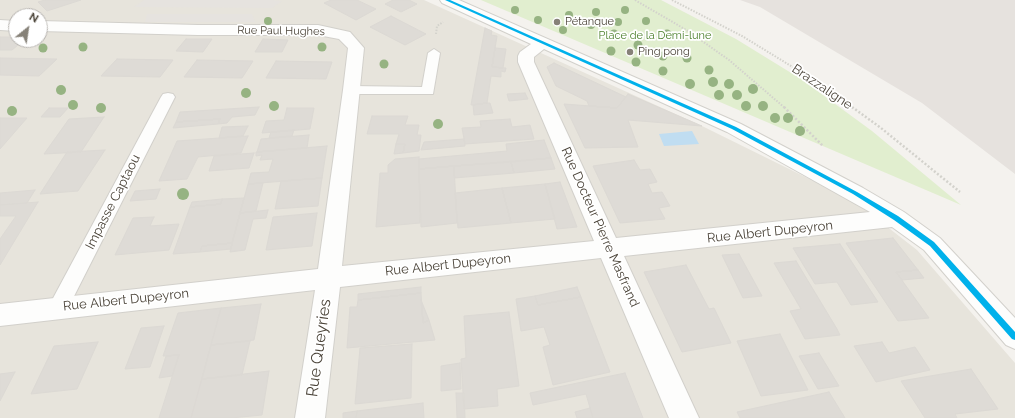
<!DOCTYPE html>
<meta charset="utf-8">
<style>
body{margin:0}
#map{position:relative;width:1015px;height:418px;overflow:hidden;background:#f4f2ee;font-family:Raleway,sans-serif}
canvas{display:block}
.north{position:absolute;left:8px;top:8px;width:40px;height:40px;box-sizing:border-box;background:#fff;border:1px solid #b7b4b0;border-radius:50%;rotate:30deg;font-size:11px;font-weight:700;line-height:16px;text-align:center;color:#4b4439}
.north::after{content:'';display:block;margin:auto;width:14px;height:18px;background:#868178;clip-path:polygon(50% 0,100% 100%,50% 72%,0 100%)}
</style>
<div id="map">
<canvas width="1015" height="418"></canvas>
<div class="north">N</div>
</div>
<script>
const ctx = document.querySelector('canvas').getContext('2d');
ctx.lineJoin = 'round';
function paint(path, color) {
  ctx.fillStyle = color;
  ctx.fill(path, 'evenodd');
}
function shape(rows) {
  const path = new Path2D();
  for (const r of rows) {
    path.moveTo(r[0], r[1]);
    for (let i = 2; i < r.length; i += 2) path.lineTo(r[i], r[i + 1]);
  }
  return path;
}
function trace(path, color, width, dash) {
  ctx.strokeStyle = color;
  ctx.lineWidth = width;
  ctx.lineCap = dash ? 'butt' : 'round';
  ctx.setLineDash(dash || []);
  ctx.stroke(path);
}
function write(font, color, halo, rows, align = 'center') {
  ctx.font = font + ' Raleway,sans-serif';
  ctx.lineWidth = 3.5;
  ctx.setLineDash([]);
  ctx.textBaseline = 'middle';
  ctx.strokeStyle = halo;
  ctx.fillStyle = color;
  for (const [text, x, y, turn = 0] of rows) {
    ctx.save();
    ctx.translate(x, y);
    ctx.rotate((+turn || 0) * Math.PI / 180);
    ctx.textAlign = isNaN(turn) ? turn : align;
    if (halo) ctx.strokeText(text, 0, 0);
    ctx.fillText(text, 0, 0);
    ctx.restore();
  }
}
paint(shape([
 [0,0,424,0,702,126,854,201,917,250,1015,363,1015,418,0,418],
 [16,16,40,16,40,40,16,40]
]), '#e7e4dc');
paint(shape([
 [740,0,1015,0,1015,174,922,103,760,7]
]), '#e6e2de');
paint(shape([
 [481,0,661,0,736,39,801,79,872,131,961,205]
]), '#e1eecf');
paint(shape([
 [144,0,272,0,282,1,272,8,134,7],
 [147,14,252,14,255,22,145,22]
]), '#e6e3df');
paint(shape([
 [692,131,699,144,664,146,659,134]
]), '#c0ddf1');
const building = shape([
 [45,0,81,0,47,11,38,2,45,0],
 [331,0,357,0,376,9,356,20,324,3,331,0],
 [393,0,409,0,417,4,401,12,385,4,393,0],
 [391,16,426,34,405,45,370,27,391,16],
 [485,28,492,31,491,35,497,36,492,67,506,68,505,72,501,71,501,77,491,76,487,103,471,105,485,28],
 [0,37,16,37,16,40,24,40,12,50,0,50,0,37],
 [186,39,212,39,203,52,176,51,186,39],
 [263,39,288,40,282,52,255,52,263,39],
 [495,48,506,49,503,68,492,67,495,48],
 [0,58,57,59,39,76,0,75,0,58],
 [117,59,173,60,160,77,101,76,117,59],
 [197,60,253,61,242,78,184,77,197,60],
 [276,61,332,62,326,79,266,78,276,61],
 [554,63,626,97,617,108,589,106,587,101,556,86,547,67,554,63],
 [525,93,528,99,509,101,507,94,525,93],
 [628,94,702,126,628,120,638,147,585,148,564,104,617,108,628,94],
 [487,103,490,103,493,113,474,115,473,105,487,103],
 [259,107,255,115,232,117,227,123,218,124,220,119,176,122,180,112,259,107],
 [49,108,68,108,60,117,41,117,49,108],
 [287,108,314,108,310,129,262,133,266,121,284,120,287,108],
 [372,116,408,116,405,125,419,125,417,135,421,135,419,151,403,153,405,144,396,144,399,134,367,134,372,116],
 [104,117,81,152,44,154,69,119,104,117],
 [0,118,27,118,0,149,0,118],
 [220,119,218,124,173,128,176,122,220,119],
 [510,119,512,127,530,125,534,139,465,144,462,128,481,127,480,121,510,119],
 [248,126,243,136,219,138,222,127,248,126],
 [294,130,292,136,269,138,271,132,294,130],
 [309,135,307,148,257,152,261,139,309,135],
 [248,136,241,153,198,157,187,179,159,181,177,141,248,136],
 [464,139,465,146,421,150,424,142,464,139],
 [544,140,551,158,419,169,419,159,507,151,506,144,544,140],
 [396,144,405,144,403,153,394,154,396,144],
 [327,146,322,178,248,184,251,173,269,172,273,159,260,160,262,155,256,156,256,152,327,146],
 [105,150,78,191,40,194,67,152,105,150],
 [254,153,249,168,209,171,214,156,254,153],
 [419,157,420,223,376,227,380,173,388,173,388,165,395,159,419,157],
 [551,158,555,169,514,173,511,162,551,158],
 [634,160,640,170,650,169,657,182,648,184,652,193,662,192,670,206,659,208,665,219,620,223,593,166,634,160],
 [511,162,514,173,454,178,454,166,511,162],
 [454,166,457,223,421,227,419,169,454,166],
 [322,178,318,206,275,209,281,181,322,178],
 [560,182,577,227,557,229,545,184,560,182],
 [263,183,256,211,240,213,248,184,263,183],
 [545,184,555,219,511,223,502,188,545,184],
 [502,188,511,223,458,228,455,193,502,188],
 [160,189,156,199,130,201,135,191,160,189],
 [35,190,27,203,0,205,0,193,35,190],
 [244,198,232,243,202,246,200,252,173,254,190,207,221,204,222,199,244,198],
 [222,199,221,204,190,207,192,202,222,199],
 [38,202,0,265,0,239,16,216,0,216,0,205,38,202],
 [268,210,266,218,253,219,245,250,230,252,240,213,268,210],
 [317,213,312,246,266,250,273,217,317,213],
 [154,217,150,226,179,224,169,250,115,255,133,218,154,217],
 [893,238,918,270,896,272,929,318,898,321,846,243,893,238],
 [232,243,231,249,200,252,202,246,232,243],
 [840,244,878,302,851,305,837,282,815,284,793,248,840,244],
 [739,254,762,296,743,298,722,255,739,254],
 [796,261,837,329,840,335,805,339,790,311,801,309,774,263,796,261],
 [686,265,709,309,714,308,731,343,682,352,644,272,686,265],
 [918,270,924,278,902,280,896,272,918,270],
 [421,287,421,293,358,300,358,294,421,287],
 [577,287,581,297,538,305,535,296,577,287],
 [421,293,423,323,429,320,435,340,347,348,350,307,357,307,358,300,421,293],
 [535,296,538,305,581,297,610,372,553,385,543,347,550,345,544,327,521,331,516,299,535,296],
 [421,300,429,320,423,323,421,300],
 [261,304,254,340,211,345,221,308,261,304],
 [221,308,191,418,159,418,179,355,163,356,178,313,221,308],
 [509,312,519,386,497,389,498,406,464,409,461,359,466,358,464,316,509,312],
 [164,326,150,367,125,369,141,328,164,326],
 [780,334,808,390,761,396,737,341,780,334],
 [250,341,242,375,202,379,211,345,250,341],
 [98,342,77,389,31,394,54,346,98,342],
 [882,342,889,353,915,347,930,370,876,382,854,346,882,342],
 [412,344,411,398,355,404,360,348,412,344],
 [819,353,839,386,818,389,799,356,819,353],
 [179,355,172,376,159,378,166,356,179,355],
 [460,363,461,389,441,391,441,366,460,363],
 [971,369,998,409,955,414,957,418,925,418,901,381,971,369],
 [269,371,262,415,231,418,191,418,202,379,269,371],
 [15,372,0,401,0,374,15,372],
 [625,373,643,418,593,418,586,394,533,405,530,393,625,373],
 [829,392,845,418,740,418,737,412,829,392],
 [456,393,464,393,465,418,457,418,456,393],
 [423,403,424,418,356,418,357,411,423,403],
 [590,408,593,418,577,418,575,412,590,408],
 [357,411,356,418,343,418,343,413,357,411]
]);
paint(building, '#dedbd6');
trace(building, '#dcd9d4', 1);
const service = shape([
 [434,49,440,53,433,94,352,94,346,90,352,86,422,87,428,53,434,49],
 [168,93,173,94,175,97,65,314,58,316,51,314,49,308,51,302,161,97,163,94,168,93]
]);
const minor = shape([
 [440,0,459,0,741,124,863,188,904,212,940,238,1015,318,1015,349,1006,345,924,250,892,227,624,256,699,418,669,418,601,258,340,287,325,418,295,418,315,290,0,326,0,304,318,269,343,90,348,48,339,39,318,35,198,35,40,31,40,21,198,25,318,25,350,32,364,48,342,266,594,241,518,62,518,56,520,52,531,44,442,3,440,0],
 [544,49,727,132,870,212,616,238,534,62,534,57,544,49],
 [0,20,16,21,16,31,0,30,0,20]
]);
trace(service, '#d2d0cb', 2);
trace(minor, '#d2d0cb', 2);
trace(shape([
 [635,0,688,31,729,60,785,108],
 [672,0,742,36,809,77,853,108],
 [436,34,437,26,443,22]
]), '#d3d2cc', 2, [1.5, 1.5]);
trace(shape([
 [784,107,823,146],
 [852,107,881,128,960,192]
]), '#d3d2cc', 2.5, [2, 2]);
paint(service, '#fdfdfc');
paint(minor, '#fdfdfc');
paint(shape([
 [445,0,450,0,736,127,857,192,898,216,934,242,1015,332,1015,340,1012,339,930,246,894,220,853,194,732,129,445,0]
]), '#00b1eb');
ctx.fillStyle = '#96b382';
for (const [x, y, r] of [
 [515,10,4],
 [625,10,4],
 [596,12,4],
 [569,15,4],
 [538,20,4],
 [268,21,4],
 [646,21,4],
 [618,22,4],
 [591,25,4],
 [563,30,4],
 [614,34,4.5],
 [667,34,4.5],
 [638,45,4.5],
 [83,47,4.5],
 [322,47,4.5],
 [43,48,4.5],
 [611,51,4.5],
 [663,56,4.5],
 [687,58,4.5],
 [636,62,4.5],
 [384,64,4.5],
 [709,70,4.5],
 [663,71,4.5],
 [713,82,5],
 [690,84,5],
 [729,84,5],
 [753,89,5],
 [61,90,5],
 [246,93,5],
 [719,95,5],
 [737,95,5],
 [73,105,5],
 [274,106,5],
 [746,106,5],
 [763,106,5],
 [101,108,5],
 [12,111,5],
 [775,118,5],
 [788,118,5],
 [438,124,5],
 [800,131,5],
 [183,194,6]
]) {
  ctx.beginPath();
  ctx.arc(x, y, r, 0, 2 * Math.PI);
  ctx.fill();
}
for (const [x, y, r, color] of [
 [557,22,4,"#868178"],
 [630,52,4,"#868178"]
]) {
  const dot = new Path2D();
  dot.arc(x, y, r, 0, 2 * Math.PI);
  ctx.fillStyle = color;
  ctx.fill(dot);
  trace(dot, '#fff', 1.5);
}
write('11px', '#4b4439', '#fff', [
 ["Pétanque",565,22],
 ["Ping pong",638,52]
], 'left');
write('11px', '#4b4439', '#fff', [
 ["Rue Paul Hughes",281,31,1]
]);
write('11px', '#4a7f2a', '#fff', [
 ["Place de la Demi-lune",655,36]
]);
write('13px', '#4b4439', '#fff', [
 ["Brazzaligne",822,87,34],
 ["Impasse Captaou",113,202,-63],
 ["Rue Docteur Pierre Masfrand",600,227,66],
 ["Rue Albert Dupeyron",770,232,-6],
 ["Rue Albert Dupeyron",448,265,-6],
 ["Rue Albert Dupeyron",126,300,-6]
]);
write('16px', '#4b4439', '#fff', [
 ["Rue Queyries",319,348,-82]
]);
</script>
